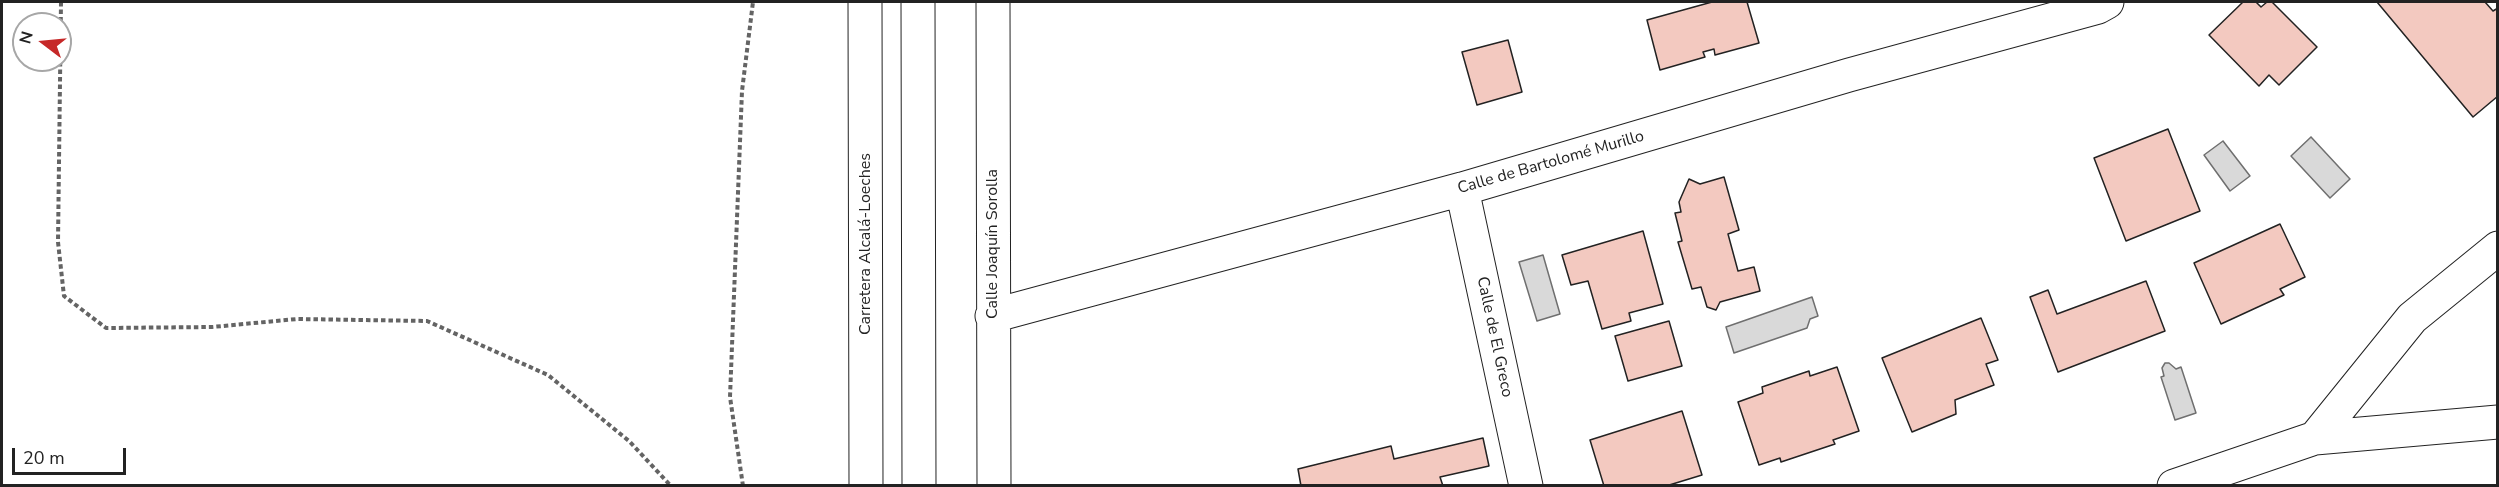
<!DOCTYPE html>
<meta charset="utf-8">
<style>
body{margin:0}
#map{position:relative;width:2499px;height:487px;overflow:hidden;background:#fff;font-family:"Nunito Sans",sans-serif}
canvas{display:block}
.frame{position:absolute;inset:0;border:3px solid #222;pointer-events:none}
.north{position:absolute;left:12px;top:12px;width:60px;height:60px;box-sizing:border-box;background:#fff;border:2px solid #a7a7a7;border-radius:50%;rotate:286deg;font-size:16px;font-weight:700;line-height:24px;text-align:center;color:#222}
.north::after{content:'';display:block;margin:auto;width:21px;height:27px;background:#c62828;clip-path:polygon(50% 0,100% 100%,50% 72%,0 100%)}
.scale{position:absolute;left:12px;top:448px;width:114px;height:27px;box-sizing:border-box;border:3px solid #222;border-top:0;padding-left:8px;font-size:18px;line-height:21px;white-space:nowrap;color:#222;-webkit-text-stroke:4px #fff;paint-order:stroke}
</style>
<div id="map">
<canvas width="2499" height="487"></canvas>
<div class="frame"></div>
<div class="north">N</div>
<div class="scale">20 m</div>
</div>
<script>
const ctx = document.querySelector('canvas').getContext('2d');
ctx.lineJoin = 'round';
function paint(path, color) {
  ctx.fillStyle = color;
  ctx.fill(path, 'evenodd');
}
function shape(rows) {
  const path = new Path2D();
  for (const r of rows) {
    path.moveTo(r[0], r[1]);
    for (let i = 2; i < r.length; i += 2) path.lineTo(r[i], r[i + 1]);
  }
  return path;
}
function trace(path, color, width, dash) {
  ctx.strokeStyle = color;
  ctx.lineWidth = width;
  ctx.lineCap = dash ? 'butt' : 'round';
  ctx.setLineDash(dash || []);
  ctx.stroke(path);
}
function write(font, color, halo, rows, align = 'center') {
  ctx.font = font + ' "Nunito Sans",sans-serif';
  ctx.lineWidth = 4.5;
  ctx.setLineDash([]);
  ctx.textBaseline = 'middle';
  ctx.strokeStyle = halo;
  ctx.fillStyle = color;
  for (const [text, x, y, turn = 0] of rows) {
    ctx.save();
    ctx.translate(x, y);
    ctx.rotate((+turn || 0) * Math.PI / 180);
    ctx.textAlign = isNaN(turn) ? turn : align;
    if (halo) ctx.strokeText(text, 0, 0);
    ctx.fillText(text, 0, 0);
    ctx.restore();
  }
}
const water = shape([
 [2311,137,2350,179,2330,198,2291,156,2311,137],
 [2223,141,2250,176,2230,191,2204,155,2223,141],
 [1543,255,1560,314,1537,321,1519,262,1543,255],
 [1812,297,1818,316,1810,319,1807,328,1734,353,1726,327,1812,297],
 [2165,363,2169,363,2176,369,2181,367,2196,413,2175,420,2161,377,2164,376,2162,368,2165,363]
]);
paint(water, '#d9d9d9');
trace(water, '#6f6f6f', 1.5);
const building = shape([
 [1712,2,1747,2,1759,43,1715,55,1714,49,1703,52,1705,57,1660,70,1647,20,1712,2],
 [2243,2,2256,2,2261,7,2267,2,2272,2,2317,47,2279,85,2269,75,2259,86,2209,35,2243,2],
 [2377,2,2485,2,2493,11,2498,8,2498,96,2473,117,2377,2],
 [1508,40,1522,92,1477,105,1462,52,1508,40],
 [2168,129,2200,211,2126,241,2094,158,2168,129],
 [1724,177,1739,230,1728,234,1738,271,1754,267,1760,291,1720,302,1716,310,1707,307,1701,287,1692,289,1678,242,1682,241,1675,213,1681,212,1679,202,1689,179,1700,184,1724,177],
 [2280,224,2305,277,2280,289,2284,295,2221,324,2194,263,2280,224],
 [1643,231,1663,304,1629,313,1631,321,1602,329,1588,281,1571,285,1562,255,1643,231],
 [2146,281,2165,331,2058,372,2030,297,2048,290,2057,314,2146,281],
 [1981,318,1998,360,1986,364,1994,385,1955,400,1956,414,1912,432,1882,358,1981,318],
 [1669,321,1682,366,1628,381,1615,336,1669,321],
 [1837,367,1859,431,1833,440,1835,444,1781,462,1780,458,1759,465,1738,402,1763,393,1762,387,1809,371,1810,376,1837,367],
 [1682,411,1702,475,1666,486,1604,486,1590,440,1682,411],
 [1483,438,1489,466,1440,477,1443,486,1301,486,1298,469,1391,446,1394,459,1483,438]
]);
paint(building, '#f3c9c0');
trace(building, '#222', 1.5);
const street = shape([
 [993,2,994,486],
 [1462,189,1526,486],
 [992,316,1462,189,1849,75,2098,7,2107,2],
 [2315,438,2498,422],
 [2174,486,2315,438,2412,318,2498,248]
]);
const secondary = shape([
 [865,2,866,486],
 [918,2,919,486]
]);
trace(street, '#222', 35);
trace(secondary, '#222', 35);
trace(shape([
 [61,2,58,242,64,296,106,328,212,327,297,319,427,321,548,375,629,441,671,486],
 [743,486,730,397,742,91,753,2]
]), '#646464', 4, [4.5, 3]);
trace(street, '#fff', 33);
trace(secondary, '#fff', 33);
write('16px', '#222', '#fff', [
 ["Calle de Bartolomé Murillo",1551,163,-16],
 ["Carretera Alcalá-Loeches",866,244,-90],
 ["Calle Joaquín Sorolla",993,244,-90],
 ["Calle de El Greco",1494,337,78]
]);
</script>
